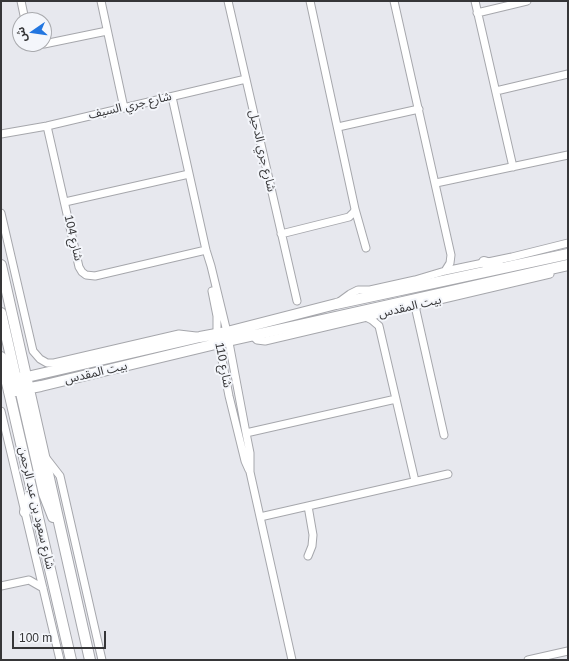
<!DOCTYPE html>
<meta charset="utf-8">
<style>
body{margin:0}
#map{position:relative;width:569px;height:661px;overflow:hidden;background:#e7e8ee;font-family:Helvetica,"Noto Sans Arabic",sans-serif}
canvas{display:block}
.frame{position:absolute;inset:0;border:2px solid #363638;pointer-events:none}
.north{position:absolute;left:12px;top:12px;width:40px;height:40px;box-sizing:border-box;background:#f4f6fb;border:1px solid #a8a9ad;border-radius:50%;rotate:257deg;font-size:11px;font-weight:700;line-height:16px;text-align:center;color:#363638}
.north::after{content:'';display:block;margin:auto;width:14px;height:18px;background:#2276e0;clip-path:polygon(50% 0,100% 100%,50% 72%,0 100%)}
.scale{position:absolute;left:12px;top:631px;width:94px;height:18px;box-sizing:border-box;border:2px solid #363638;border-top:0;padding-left:5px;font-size:12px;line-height:14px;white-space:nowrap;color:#363638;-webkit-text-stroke:3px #f4f6fb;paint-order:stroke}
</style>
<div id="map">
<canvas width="569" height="661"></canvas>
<div class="frame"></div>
<div class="north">ش</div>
<div class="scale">100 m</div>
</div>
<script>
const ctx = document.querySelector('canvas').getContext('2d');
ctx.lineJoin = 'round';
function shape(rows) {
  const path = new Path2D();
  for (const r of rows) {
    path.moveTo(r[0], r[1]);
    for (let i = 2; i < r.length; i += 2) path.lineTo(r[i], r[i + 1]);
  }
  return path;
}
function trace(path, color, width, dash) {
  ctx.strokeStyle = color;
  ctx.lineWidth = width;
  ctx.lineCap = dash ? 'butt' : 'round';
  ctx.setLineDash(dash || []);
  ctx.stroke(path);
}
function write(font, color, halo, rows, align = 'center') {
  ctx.font = font + ' Helvetica,"Noto Sans Arabic",sans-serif';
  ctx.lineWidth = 4;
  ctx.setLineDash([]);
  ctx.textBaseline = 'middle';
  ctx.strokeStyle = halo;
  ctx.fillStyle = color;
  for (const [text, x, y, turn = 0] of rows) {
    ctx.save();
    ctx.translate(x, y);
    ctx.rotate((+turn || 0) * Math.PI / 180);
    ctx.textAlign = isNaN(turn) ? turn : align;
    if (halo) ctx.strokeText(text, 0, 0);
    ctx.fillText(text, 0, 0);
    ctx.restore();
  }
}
const street = shape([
 [21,1,25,20],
 [101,1,124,108],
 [228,1,297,301],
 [394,1,451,255,450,263,445,271],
 [475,1,513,167],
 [477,13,527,1],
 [35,44,42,44],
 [44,44,107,31],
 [496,91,568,74],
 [172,97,206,250,211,266,227,332,246,433,250,453,250,472,292,660],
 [47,126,79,267,82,272,86,275,95,276,206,250],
 [338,127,419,109],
 [1,134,47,126,246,79],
 [436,183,568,155],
 [65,202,189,174],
 [355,209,366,248],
 [1,213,33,351,40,359,47,363,54,363,179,334,196,336],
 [281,234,349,217,354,212,355,209,310,1],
 [212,291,217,316,217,334,229,396,245,461,249,470],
 [339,302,350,294,358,290,370,290,415,280,445,271,512,257,568,243],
 [415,306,444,435],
 [366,317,372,320,379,326,415,481],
 [253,336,257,340,265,341,550,274],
 [1,411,60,660],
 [246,433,396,399],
 [46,458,60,476,102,660],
 [308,506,313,535,312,546,308,556],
 [260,517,448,474],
 [1,586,29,580,43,588],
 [528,660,568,651]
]);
const secondary = shape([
 [484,262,501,267],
 [1,265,90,660],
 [1,313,15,374,21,384],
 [1,357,71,660],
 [6,380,27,377,200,337,227,332,336,304,568,254],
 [16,385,21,393,44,494,53,517],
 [9,392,41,386,228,341,568,265],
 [25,512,31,491]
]);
trace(street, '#a6a7ac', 9);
trace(secondary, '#a6a7ac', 12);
trace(street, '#fff', 7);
trace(secondary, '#fff', 10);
write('12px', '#363638', '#f4f6fb', [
 ["شارع جري السيف",130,106,-13],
 ["شارع جري الدحيل",262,151,77],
 ["شارع 104",73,238,77],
 ["بيت المقدس",410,307,-13],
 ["شارع 110",223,365,79],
 ["بيت المقدس",96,373,-13],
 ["شارع سعود بن عبد الرحمن",36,508,77]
]);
</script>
